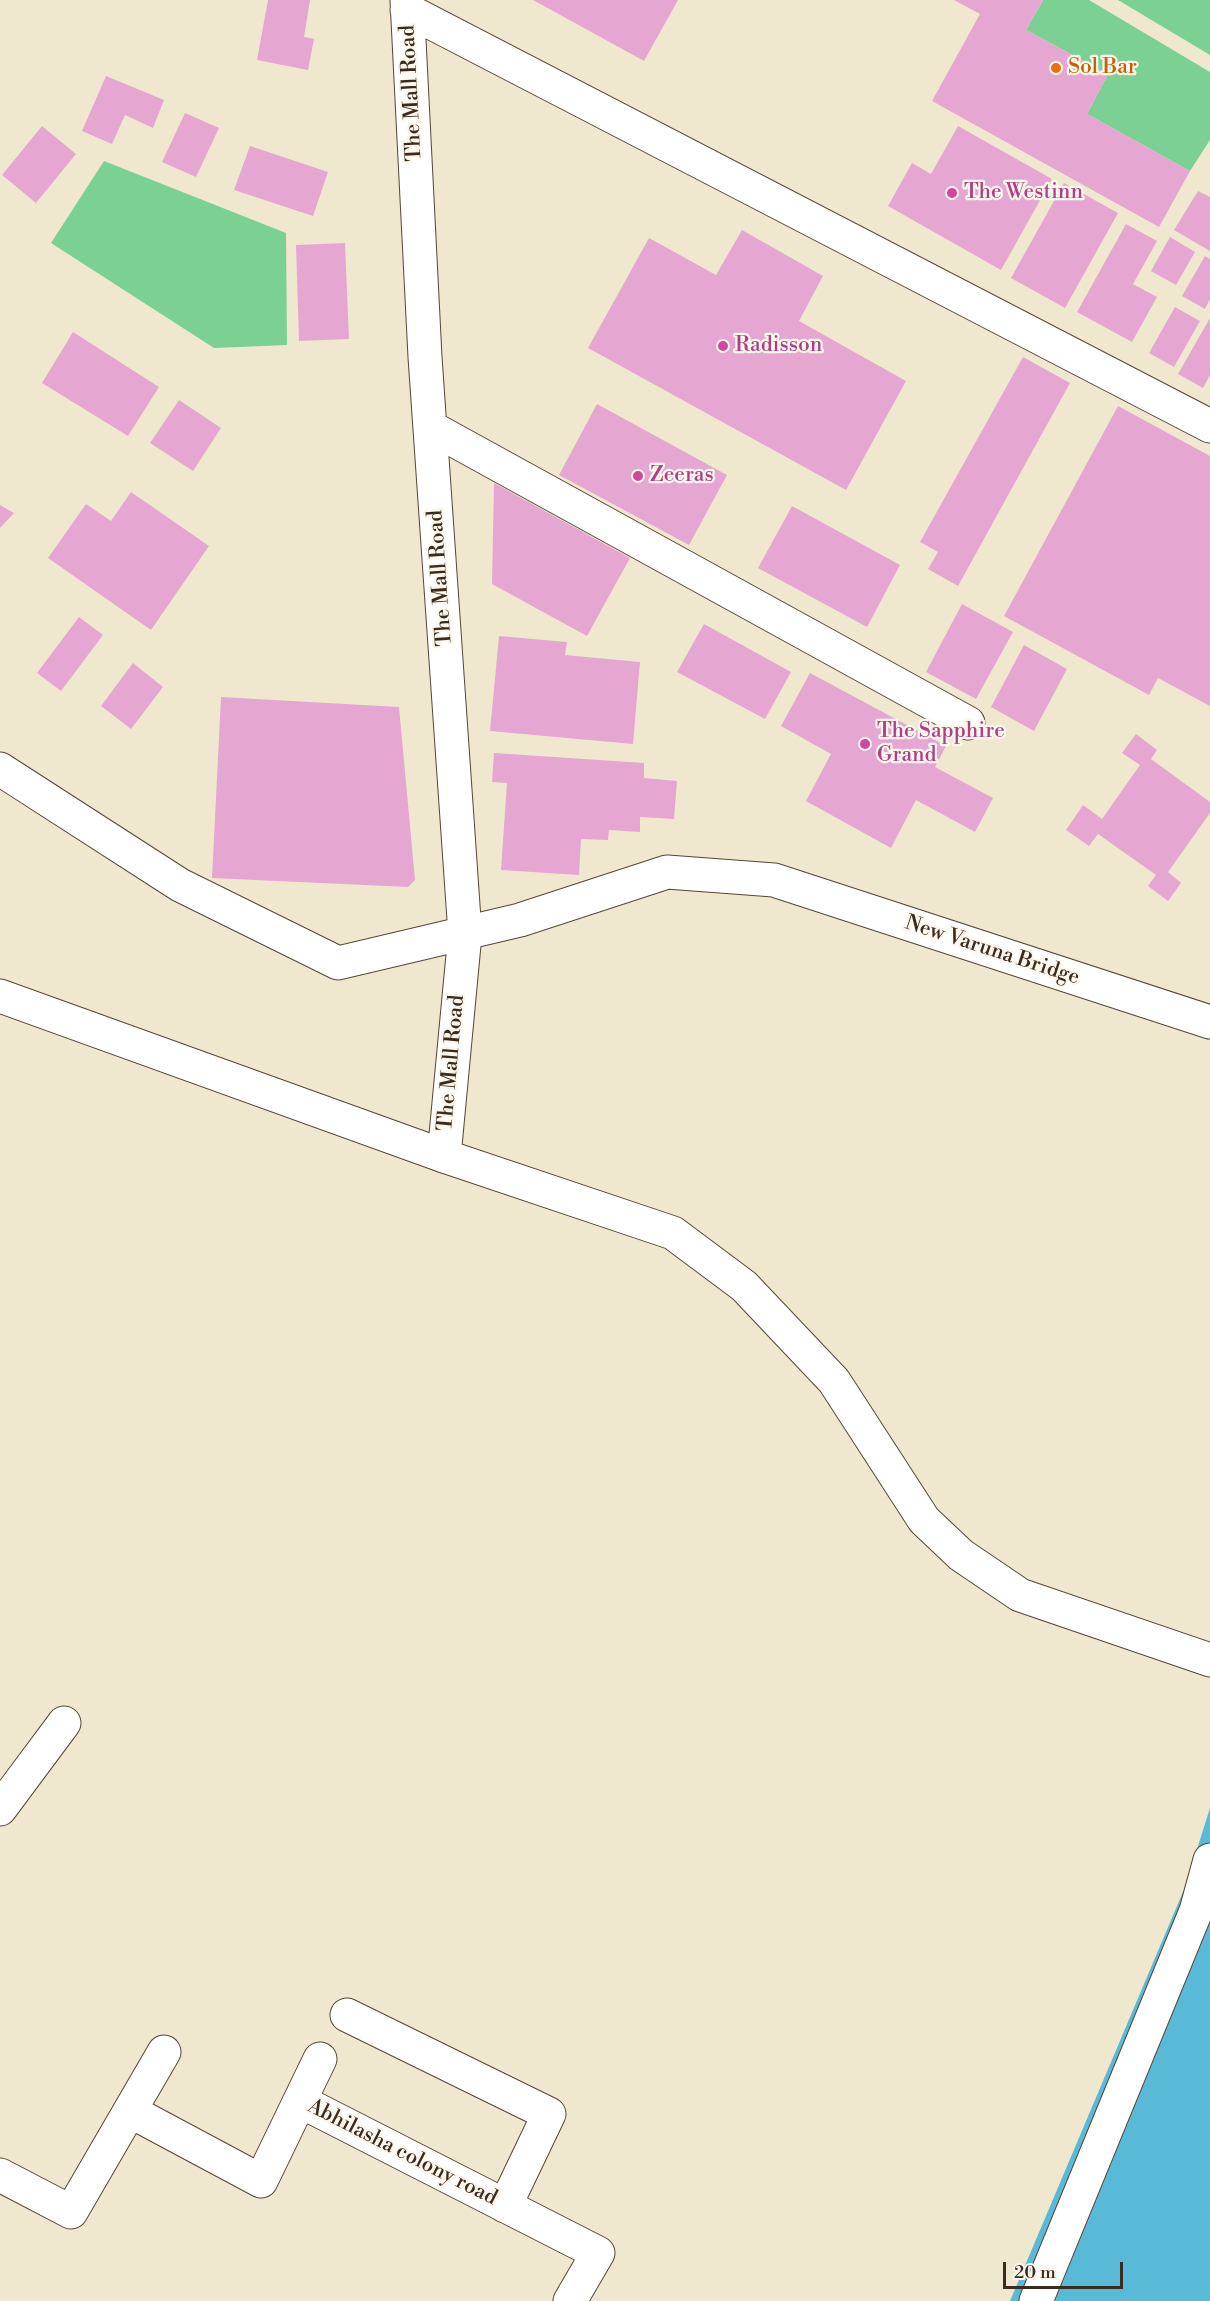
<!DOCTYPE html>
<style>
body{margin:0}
#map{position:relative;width:1210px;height:2301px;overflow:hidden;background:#f0e8ce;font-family:"Libre Bodoni",serif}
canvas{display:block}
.scale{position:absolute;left:1003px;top:2262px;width:120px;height:27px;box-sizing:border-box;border:3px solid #3b2a1e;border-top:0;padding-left:8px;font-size:18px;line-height:21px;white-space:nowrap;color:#3b2a1e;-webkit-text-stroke:4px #fbf7ec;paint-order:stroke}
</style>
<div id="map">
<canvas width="1210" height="2301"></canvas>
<div class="scale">20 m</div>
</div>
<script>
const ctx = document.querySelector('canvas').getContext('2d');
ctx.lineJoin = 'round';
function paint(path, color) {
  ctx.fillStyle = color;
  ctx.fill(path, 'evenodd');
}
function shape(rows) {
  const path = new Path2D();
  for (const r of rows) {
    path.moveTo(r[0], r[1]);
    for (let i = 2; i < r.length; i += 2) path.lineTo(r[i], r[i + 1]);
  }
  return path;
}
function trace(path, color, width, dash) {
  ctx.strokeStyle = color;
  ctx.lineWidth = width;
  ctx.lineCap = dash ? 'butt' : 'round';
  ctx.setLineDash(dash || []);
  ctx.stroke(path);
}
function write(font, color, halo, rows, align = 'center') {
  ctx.font = font + ' "Libre Bodoni",serif';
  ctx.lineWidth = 4.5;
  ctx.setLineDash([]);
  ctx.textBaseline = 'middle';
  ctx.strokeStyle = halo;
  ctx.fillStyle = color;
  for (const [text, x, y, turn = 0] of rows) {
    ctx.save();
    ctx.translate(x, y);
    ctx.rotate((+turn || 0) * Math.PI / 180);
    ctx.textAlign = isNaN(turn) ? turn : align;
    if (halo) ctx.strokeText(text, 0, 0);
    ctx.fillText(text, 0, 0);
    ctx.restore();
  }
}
paint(shape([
 [1043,0,1089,0,1210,72,1210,140,1190,171,1087,114,1108,74,1026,30],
 [1118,0,1210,0,1210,55],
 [104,161,286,233,287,345,214,348,51,243]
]), '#7bd094');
paint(shape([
 [1210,1808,1210,2301,1010,2301,1185,1887]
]), '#59bad8');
paint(shape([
 [268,0,310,0,304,37,314,39,308,70,257,60],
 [533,0,678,0,644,61],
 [954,0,1043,0,1026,30,1108,74,1087,114,1190,171,1159,227,932,101,980,14],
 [106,76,164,100,153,128,125,115,112,144,82,131],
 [185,113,219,128,196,177,162,162],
 [42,126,76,154,36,203,2,175],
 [958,126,1052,179,1001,270,888,206,912,163,931,174],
 [250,146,328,172,313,216,234,190],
 [1064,183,1118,213,1065,308,1011,278],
 [1198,191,1210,197,1210,251,1174,230],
 [1126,224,1157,241,1133,284,1157,297,1132,342,1077,312],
 [742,230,823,276,799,321,906,381,846,490,588,348,649,238,716,275],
 [1170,237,1195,252,1176,285,1151,271],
 [345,243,349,339,299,341,296,245],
 [1205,256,1210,259,1210,299,1205,309,1182,296],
 [1175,307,1200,321,1174,367,1149,353],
 [1210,318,1210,375,1203,388,1178,374],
 [73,332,159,387,128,436,42,383],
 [1023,357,1070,383,958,586,928,569,938,552,920,542],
 [179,400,221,428,193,471,150,443],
 [597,404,727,475,689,545,559,475],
 [1118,406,1210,456,1210,706,1158,678,1149,695,1004,616],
 [494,483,630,558,587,636,492,584],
 [131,492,209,546,151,630,48,558,86,504,111,521],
 [0,505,14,513,0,528],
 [792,506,900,565,867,627,758,568],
 [962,604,1013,632,976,699,926,672],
 [79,617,103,635,61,691,37,673],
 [704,624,791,672,765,719,677,672],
 [499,636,567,642,565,655,640,662,633,744,490,731],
 [1024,645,1067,669,1034,731,991,707],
 [133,663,163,687,131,729,101,706],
 [810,673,946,746,935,767,993,798,975,832,916,800,891,848,806,801,831,754,781,726],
 [221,697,399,707,415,880,408,887,212,878],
 [1136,734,1157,750,1151,759,1210,802,1210,813,1168,872,1181,883,1168,901,1148,886,1156,875,1098,834,1089,846,1066,830,1083,805,1102,819,1140,765,1122,753],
 [494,753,644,763,644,778,677,781,674,819,640,817,640,832,609,830,608,840,581,839,579,875,501,870,507,783,492,782]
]), '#e6a6d2');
const minor = shape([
 [407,0,425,357,465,934,444,1156],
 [407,10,1210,426],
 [430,427,968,723],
 [0,1809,64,1723],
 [347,2015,549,2114,505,2206],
 [300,2101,598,2253,570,2301],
 [130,2111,261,2181,320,2059],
 [0,2175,71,2212,164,2052],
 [1036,2301,1196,1911,1210,1860]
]);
const major = shape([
 [0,769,180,885,338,963,520,920,667,872,774,880,1210,1022],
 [0,996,444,1156,673,1233,744,1286,834,1381,924,1520,961,1555,1020,1595,1210,1660]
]);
trace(minor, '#564638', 35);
trace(major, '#564638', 35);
trace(minor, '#fff', 33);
trace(major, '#fff', 33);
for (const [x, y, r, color] of [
 [1056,68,6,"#e8710a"],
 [952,193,6,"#d1479c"],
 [723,346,6,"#d1479c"],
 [638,476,6,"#d1479c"],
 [865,744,6,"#d1479c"]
]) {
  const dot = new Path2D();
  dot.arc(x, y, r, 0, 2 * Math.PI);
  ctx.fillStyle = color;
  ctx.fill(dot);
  trace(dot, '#fbf7ec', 2);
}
write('21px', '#c56008', '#fbf7ec', [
 ["Sol Bar",1068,68]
], 'left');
write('21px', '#3b2a1e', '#fbf7ec', [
 ["The Mall Road",412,93,-93],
 ["The Mall Road",441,578,-94],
 ["New Varuna Bridge",992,951,18],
 ["The Mall Road",452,1063,-85],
 ["Abhilasha colony road",402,2153,27]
]);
write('21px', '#b23c85', '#fbf7ec', [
 ["The Westinn",964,193],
 ["Radisson",735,346],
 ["Zeeras",650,476],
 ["The Sapphire",877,732],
 ["Grand",877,756]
], 'left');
</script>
